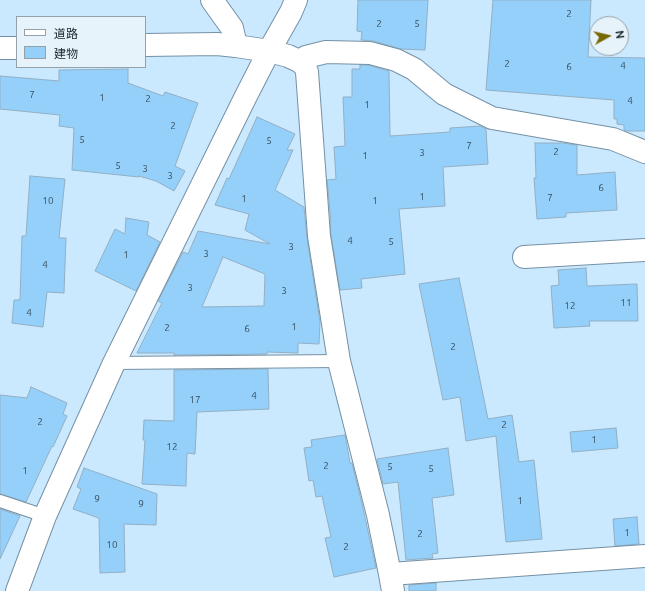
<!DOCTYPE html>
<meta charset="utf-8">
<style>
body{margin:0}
#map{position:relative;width:645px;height:591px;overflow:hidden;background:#cae8fe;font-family:Ubuntu,"Noto Sans JP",sans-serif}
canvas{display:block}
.legend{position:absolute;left:16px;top:16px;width:130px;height:52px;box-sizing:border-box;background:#e7f3fb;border:1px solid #95a1a8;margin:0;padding:5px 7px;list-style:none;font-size:12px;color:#19252c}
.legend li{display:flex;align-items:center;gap:8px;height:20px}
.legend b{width:20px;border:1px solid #95a1a8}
.north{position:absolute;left:589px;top:16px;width:40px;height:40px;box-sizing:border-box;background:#e7f3fb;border:1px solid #95a1a8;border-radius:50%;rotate:82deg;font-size:11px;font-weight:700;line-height:16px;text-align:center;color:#19252c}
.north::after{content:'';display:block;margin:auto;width:14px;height:18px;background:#776900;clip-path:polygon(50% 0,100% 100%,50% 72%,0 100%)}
</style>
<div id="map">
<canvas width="645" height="591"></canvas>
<ul class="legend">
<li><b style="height:5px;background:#fff"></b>道路</li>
<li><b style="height:11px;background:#95d0fa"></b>建物</li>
</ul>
<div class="north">N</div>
</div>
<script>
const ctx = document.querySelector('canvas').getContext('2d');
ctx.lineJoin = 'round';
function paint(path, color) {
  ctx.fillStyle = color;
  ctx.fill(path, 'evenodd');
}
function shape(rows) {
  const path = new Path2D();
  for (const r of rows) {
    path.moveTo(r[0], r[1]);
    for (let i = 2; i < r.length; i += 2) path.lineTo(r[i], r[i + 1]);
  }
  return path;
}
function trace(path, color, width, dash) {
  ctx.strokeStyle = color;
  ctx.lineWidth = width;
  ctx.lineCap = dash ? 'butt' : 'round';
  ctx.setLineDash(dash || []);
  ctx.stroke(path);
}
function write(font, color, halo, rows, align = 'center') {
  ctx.font = font + ' Ubuntu,sans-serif';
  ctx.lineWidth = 3;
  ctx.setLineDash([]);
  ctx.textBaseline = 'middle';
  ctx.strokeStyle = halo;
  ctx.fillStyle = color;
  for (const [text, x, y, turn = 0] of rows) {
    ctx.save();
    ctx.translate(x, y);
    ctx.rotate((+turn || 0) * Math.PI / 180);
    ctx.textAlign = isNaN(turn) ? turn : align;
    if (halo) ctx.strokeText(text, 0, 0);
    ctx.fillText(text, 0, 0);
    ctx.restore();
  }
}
const building = shape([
 [358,0,428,0,425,50,401,49,373,41,361,40,362,32,357,31,358,0],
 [493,0,591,0,588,57,645,58,645,131,626,131,624,130,624,125,617,124,617,119,614,119,614,100,486,90,493,0],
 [360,65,368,65,389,71,390,136,450,132,450,128,480,126,486,129,488,164,443,167,445,206,399,209,405,274,361,279,362,288,340,290,331,235,330,221,331,222,327,180,336,179,334,147,345,146,343,97,352,97,352,69,360,69,360,65],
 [128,69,128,83,163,96,165,92,198,103,175,166,185,171,174,191,156,181,139,176,139,177,72,170,74,128,59,126,60,115,0,109,0,76,59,81,59,70,128,69],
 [257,117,295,134,287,150,293,150,275,190,304,207,307,238,320,322,319,344,298,343,298,353,267,352,267,354,174,355,174,353,137,353,162,303,158,301,183,252,188,254,198,231,270,244,245,230,249,214,215,205,227,178,229,179,257,117],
 [223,257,265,274,264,306,202,307,223,257],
 [535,143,562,143,577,145,577,175,615,172,617,210,566,213,566,217,537,219,534,178,536,178,535,143],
 [30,176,65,179,59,238,66,238,64,293,47,292,43,327,12,323,14,300,20,300,22,236,26,236,30,176],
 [126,218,149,222,147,235,160,242,136,291,95,271,115,229,125,234,126,218],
 [586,268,587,286,637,284,638,321,589,321,590,326,554,328,551,286,559,285,558,270,586,268],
 [459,278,488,419,512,415,519,462,534,460,542,539,506,542,496,436,466,441,460,397,443,400,419,284,459,278],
 [268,369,269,409,197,412,195,454,187,453,186,486,142,484,145,440,143,440,144,420,174,421,174,370,268,369],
 [31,387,67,403,63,414,67,416,53,447,52,446,26,502,0,494,0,395,27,398,31,387],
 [616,428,618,448,572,452,570,432,616,428],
 [345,435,350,463,352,463,362,504,376,568,334,577,325,538,331,537,322,496,316,497,313,480,309,481,304,448,312,447,311,440,345,435],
 [448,448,454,495,432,498,438,553,432,554,433,558,406,560,398,482,383,484,377,459,448,448],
 [84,468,157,494,156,525,124,524,125,572,100,573,99,518,73,509,81,489,77,487,84,468],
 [0,509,20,516,0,559,0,509],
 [637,517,639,544,615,546,613,519,637,517],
 [436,583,436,591,409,591,409,585,436,583]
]);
paint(building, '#95d0fa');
trace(building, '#92afc4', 1);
const lane = shape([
 [114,363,339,361],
 [0,501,45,516]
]);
const street = shape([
 [212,0,232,28,236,46],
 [269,51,288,56,299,61,305,66,307,72,319,236,339,361,378,515,390,574,393,591],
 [299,61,306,57,326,52,370,53,396,60,414,69,444,94,492,118,613,139,645,152],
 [524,257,645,250],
 [390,574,645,556]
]);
const secondary = shape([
 [145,45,217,44,236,46,269,51],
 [0,48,17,48],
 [17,591,45,516,114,363,246,96,269,51,291,12,296,0]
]);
trace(lane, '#7591a5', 14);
trace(street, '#7591a5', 24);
trace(secondary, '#7591a5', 24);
trace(lane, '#fff', 12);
trace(street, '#fff', 22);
trace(secondary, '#fff', 22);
write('10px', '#385060', null, [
 ["2",569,14],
 ["2",379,24],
 ["5",417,24],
 ["2",507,64],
 ["4",623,66],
 ["6",569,67],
 ["7",32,95],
 ["1",102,98],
 ["2",148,99],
 ["4",630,101],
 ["1",367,105],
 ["2",173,126],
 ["5",82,140],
 ["5",269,141],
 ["7",469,146],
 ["2",556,152],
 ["3",422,153],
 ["1",365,156],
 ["5",118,166],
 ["3",145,169],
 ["3",170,176],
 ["6",601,188],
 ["1",422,197],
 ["7",550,198],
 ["1",244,199],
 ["10",48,201],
 ["1",375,201],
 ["4",350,241],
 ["5",391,242],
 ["3",291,247],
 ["3",206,254],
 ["1",126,255],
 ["4",45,265],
 ["3",190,288],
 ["3",284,291],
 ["11",626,303],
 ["12",570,306],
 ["4",29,313],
 ["1",294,327],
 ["2",167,328],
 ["6",247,329],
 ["2",453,347],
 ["4",254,396],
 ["17",195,400],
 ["2",40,422],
 ["2",504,425],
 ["1",594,440],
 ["12",172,447],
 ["2",326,466],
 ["5",390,467],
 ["5",431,469],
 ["1",25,471],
 ["9",97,499],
 ["1",520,501],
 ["9",141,504],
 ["1",627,533],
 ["2",420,534],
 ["10",112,545],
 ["2",346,547]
]);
</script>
